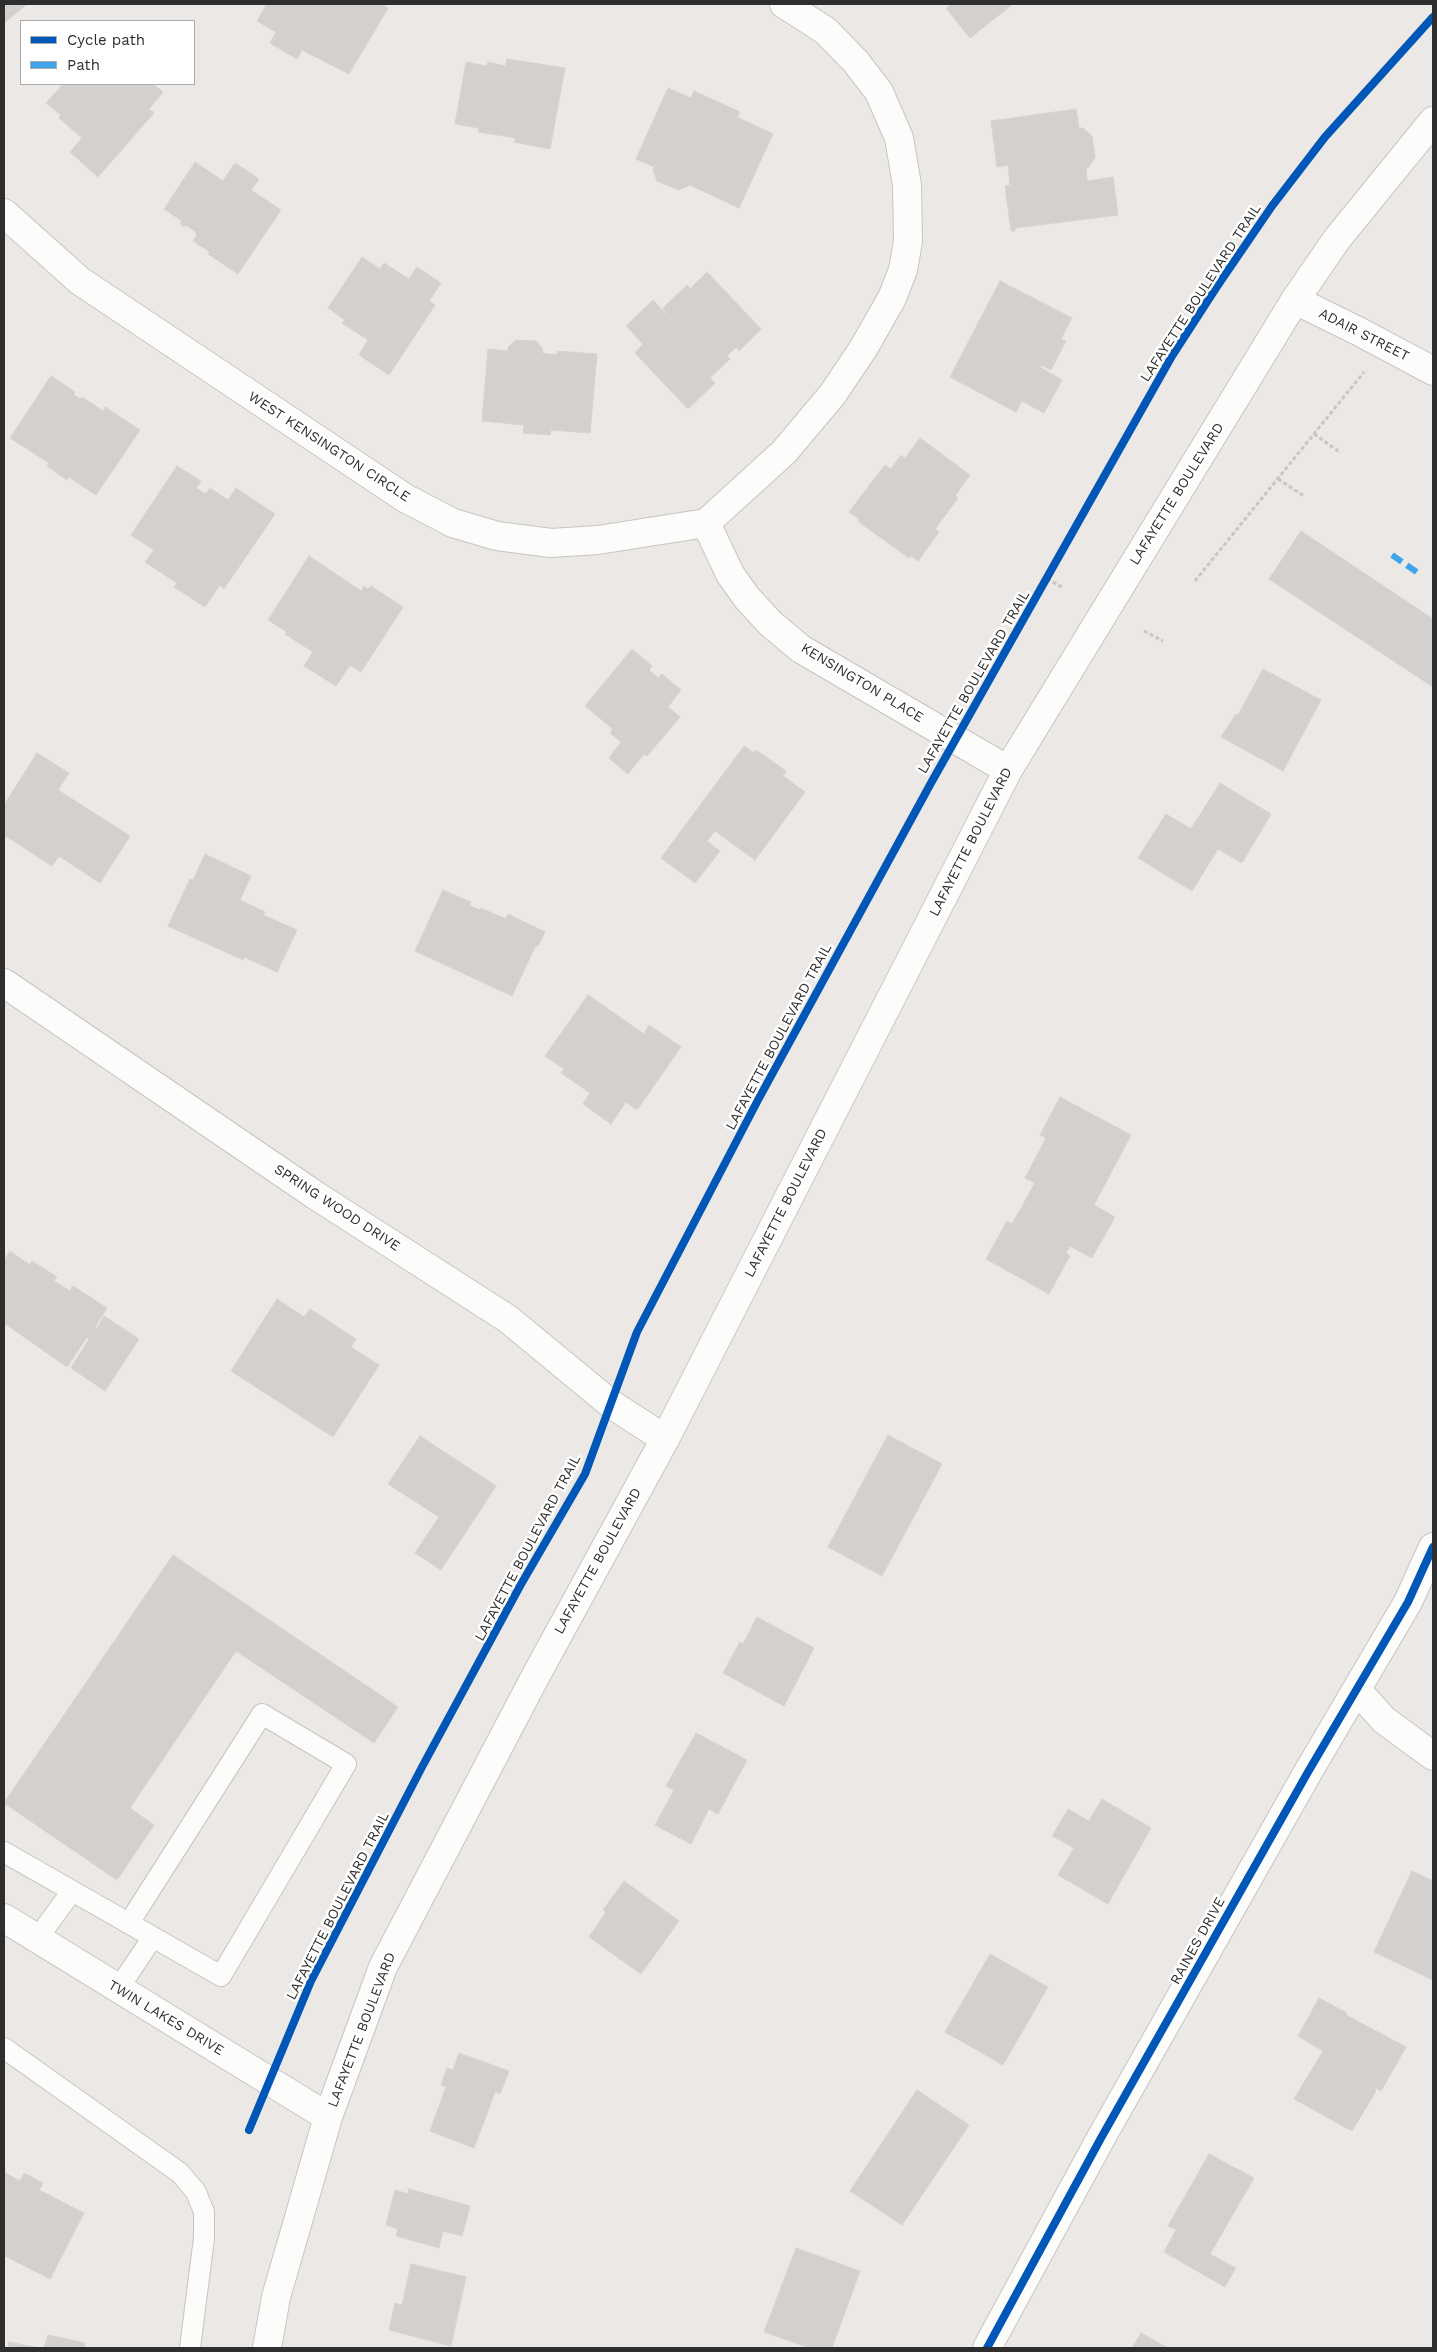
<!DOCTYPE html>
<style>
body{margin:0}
#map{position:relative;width:1437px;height:2352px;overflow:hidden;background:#ebe8e5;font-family:"Work Sans",sans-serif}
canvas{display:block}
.frame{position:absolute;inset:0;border:5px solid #2e2e2e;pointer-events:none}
.legend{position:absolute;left:20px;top:20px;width:175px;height:65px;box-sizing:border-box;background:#fff;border:1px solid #ababab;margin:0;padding:6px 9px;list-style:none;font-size:15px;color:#2e2e2e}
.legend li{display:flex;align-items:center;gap:10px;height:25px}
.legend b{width:25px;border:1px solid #ababab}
</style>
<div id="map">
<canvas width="1437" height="2352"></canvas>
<div class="frame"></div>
<ul class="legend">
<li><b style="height:6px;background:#0057b8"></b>Cycle path</li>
<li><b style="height:6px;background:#3ea3eb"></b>Path</li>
</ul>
</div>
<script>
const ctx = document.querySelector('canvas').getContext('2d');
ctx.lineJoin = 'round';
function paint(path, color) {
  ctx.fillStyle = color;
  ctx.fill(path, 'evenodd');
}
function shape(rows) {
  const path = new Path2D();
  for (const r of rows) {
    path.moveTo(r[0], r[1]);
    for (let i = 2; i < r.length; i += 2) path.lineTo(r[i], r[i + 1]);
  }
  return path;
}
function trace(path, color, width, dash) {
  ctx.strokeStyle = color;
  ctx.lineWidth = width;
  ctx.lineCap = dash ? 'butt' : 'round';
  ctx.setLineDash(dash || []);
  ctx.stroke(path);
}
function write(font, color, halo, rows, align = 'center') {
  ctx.font = font + ' "Work Sans",sans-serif';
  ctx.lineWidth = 5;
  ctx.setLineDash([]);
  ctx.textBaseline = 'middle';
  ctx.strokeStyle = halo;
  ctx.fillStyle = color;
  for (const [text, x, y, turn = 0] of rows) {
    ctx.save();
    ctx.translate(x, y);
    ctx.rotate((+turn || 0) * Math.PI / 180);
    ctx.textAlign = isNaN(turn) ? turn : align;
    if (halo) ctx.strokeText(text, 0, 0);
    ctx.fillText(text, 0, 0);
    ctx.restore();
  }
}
const building = shape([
 [4,4,27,4,4,23,4,4],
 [267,4,381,4,388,8,349,74,302,50,297,59,270,43,276,32,257,21,267,4],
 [952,4,1013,4,970,38,946,8,952,4],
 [507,59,565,68,550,149,514,142,516,138,478,132,479,128,455,124,466,62,487,66,488,62,505,66,507,59],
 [63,84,153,84,163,92,149,109,154,113,98,177,70,152,82,138,59,118,61,115,46,103,63,84],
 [668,88,691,98,694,91,740,112,737,117,773,134,739,208,690,185,679,190,657,181,653,170,655,167,636,159,668,88],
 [1076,109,1079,128,1083,128,1092,136,1095,157,1089,167,1086,167,1087,181,1113,177,1118,215,1015,228,1015,231,1011,231,1005,186,1010,185,1008,165,997,167,991,121,1076,109],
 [195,162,223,181,235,163,259,179,251,190,281,210,238,274,208,254,210,252,193,241,197,235,195,231,185,225,184,227,180,223,182,221,164,209,195,162],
 [362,257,380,269,384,263,409,279,417,267,441,283,429,301,435,305,389,375,359,355,368,340,342,323,345,320,328,308,362,257],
 [707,272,761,329,739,351,736,347,727,356,730,359,710,378,715,383,688,409,635,353,643,344,626,326,653,300,671,319,663,308,687,285,690,289,707,272],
 [1000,281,1072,318,1061,339,1066,341,1051,370,1043,366,1038,366,1062,380,1044,413,1022,401,1016,412,950,377,1000,281],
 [516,340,536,341,543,349,542,353,557,355,557,351,597,354,590,433,551,430,550,435,523,433,524,425,482,421,488,349,508,351,508,347,516,340],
 [51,376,75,392,73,394,80,399,82,397,103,411,105,407,140,430,96,495,69,477,67,480,47,466,49,463,10,438,51,376],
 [920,438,970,475,955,496,958,498,935,529,939,532,918,561,911,556,909,558,859,522,859,519,849,512,885,465,891,469,901,455,905,458,920,438],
 [177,466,201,481,196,488,206,494,210,488,228,500,236,488,275,514,224,589,220,585,205,607,174,587,177,583,145,562,154,550,131,535,177,466],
 [1301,531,1433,619,1433,687,1269,579,1301,531],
 [309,556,361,591,364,586,368,589,371,586,403,607,361,672,350,665,336,686,304,666,313,652,285,634,287,632,268,620,309,556],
 [632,649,652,666,649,670,658,678,662,674,681,690,668,707,680,717,647,756,644,754,628,774,609,758,621,742,610,733,613,729,585,706,632,649],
 [1263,669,1321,700,1283,771,1221,737,1236,714,1238,715,1263,669],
 [744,746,754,753,756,750,786,771,783,776,805,792,755,860,715,831,707,841,720,851,695,883,661,858,744,746],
 [37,753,69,773,58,790,130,836,100,883,59,856,52,866,4,835,4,805,37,753],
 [1220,783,1271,814,1242,863,1218,849,1192,891,1138,858,1166,814,1191,829,1220,783],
 [205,854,251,876,240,900,265,912,263,915,297,930,277,972,244,957,243,960,168,926,190,879,193,880,205,854],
 [443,890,471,902,469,905,480,910,481,908,506,919,508,914,545,932,538,946,536,945,512,996,415,951,443,890],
 [588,995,644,1034,649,1025,681,1047,637,1110,626,1102,611,1124,583,1104,590,1093,561,1073,564,1069,545,1056,588,995],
 [1060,1097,1131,1135,1094,1205,1115,1217,1092,1258,1070,1246,1066,1253,1070,1256,1049,1294,986,1259,1007,1221,1012,1224,1035,1183,1025,1178,1046,1138,1040,1135,1060,1097],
 [10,1251,30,1265,32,1261,57,1277,54,1281,70,1291,73,1286,107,1308,95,1327,97,1328,104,1316,139,1339,105,1391,71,1368,89,1339,87,1337,67,1367,4,1323,4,1261,10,1251],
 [277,1299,304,1317,310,1309,356,1339,351,1347,379,1365,333,1437,231,1371,277,1299],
 [888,1435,942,1464,882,1576,828,1547,888,1435],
 [420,1436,496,1486,441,1570,415,1553,439,1517,388,1484,420,1436],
 [173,1555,398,1707,374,1743,236,1651,130,1808,154,1825,117,1880,4,1803,173,1555],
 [757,1617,814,1648,784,1706,723,1673,740,1642,743,1644,757,1617],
 [696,1733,747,1760,718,1814,709,1809,691,1844,655,1825,674,1790,666,1786,696,1733],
 [1102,1799,1151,1828,1108,1904,1058,1875,1074,1848,1052,1836,1068,1809,1089,1821,1102,1799],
 [1412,1871,1433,1881,1433,1980,1374,1952,1412,1871],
 [624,1881,679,1921,641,1974,589,1937,606,1912,603,1910,624,1881],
 [990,1954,1048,1987,1003,2065,945,2032,990,1954],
 [1319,1998,1347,2013,1346,2015,1406,2047,1381,2091,1376,2088,1375,2093,1352,2131,1294,2099,1323,2051,1298,2036,1319,1998],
 [459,2053,509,2071,500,2094,495,2092,474,2148,430,2131,446,2087,441,2085,447,2068,453,2070,459,2053],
 [917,2090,969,2125,902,2225,850,2191,917,2090],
 [1209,2154,1254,2178,1210,2254,1236,2268,1225,2287,1164,2252,1176,2230,1168,2226,1209,2154],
 [4,2172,20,2181,24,2173,43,2183,39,2190,84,2213,50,2279,5,2256,4,2258,4,2172],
 [409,2189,470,2206,462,2236,443,2231,439,2248,396,2236,398,2229,386,2225,395,2190,408,2194,409,2189],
 [796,2248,860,2271,832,2348,810,2348,764,2332,796,2248],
 [411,2264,466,2277,451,2346,389,2330,395,2303,402,2305,411,2264],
 [1141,2333,1168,2348,1132,2348,1141,2333],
 [48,2335,85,2343,84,2348,44,2348,48,2335],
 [9,2342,39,2348,8,2348,9,2342]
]);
paint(building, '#d3d0ce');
trace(building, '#d6d3d1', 1);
const lane = shape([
 [4,1852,221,1976,346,1764,262,1714,129,1923],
 [37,1939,72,1891],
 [118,1989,153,1937],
 [4,2048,180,2173,196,2192,204,2212,204,2238,190,2348]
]);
const street = shape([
 [4,213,80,281,405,498,453,523,497,536,551,543,598,540,706,523],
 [1295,300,1360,332,1433,371],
 [706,523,784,452,832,395,863,349,892,298,903,270,908,241,907,185,899,138,879,92,856,62,826,31,784,4],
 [706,523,730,574,747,598,770,623,801,649,1008,770],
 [4,983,315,1195,508,1319,611,1404,665,1439],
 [1357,1690,1384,1720,1433,1756],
 [987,2348,1101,2138,1308,1772,1408,1602,1433,1547]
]);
const secondary = shape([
 [4,1918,328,2117],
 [267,2348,276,2297,328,2117,383,1967,534,1679,665,1439,1008,770,1295,300,1337,239,1433,121]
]);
trace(lane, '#c6c5c5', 22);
trace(street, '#c6c5c5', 30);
trace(secondary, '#c6c5c5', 30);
trace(shape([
 [1314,434,1341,453],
 [1278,479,1304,496],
 [1047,579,1062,587],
 [1195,581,1364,372],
 [1144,631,1163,641]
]), '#c8c7c7', 3, [4, 2.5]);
trace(lane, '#fcfcfb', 20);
trace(street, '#fcfcfb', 28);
trace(secondary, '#fcfcfb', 28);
trace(shape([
 [1392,555,1421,575]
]), '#3ea3eb', 6, [12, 6]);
trace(shape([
 [249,2130,311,1981,422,1767,520,1586,585,1474,637,1332,758,1100,931,783,1172,356,1216,288,1272,206,1325,137,1433,17],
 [987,2348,1101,2138,1308,1772,1408,1602,1433,1547]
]), '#0057b8', 8);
write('14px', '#2e2e2e', '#fff', [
 ["LAFAYETTE BOULEVARD TRAIL",1201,293,-57],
 ["ADAIR STREET",1364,335,27],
 ["WEST KENSINGTON CIRCLE",329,447,33],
 ["LAFAYETTE BOULEVARD",1177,494,-58],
 ["LAFAYETTE BOULEVARD TRAIL",974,682,-60],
 ["KENSINGTON PLACE",862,683,31],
 ["LAFAYETTE BOULEVARD",971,842,-63],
 ["LAFAYETTE BOULEVARD TRAIL",779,1037,-62],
 ["LAFAYETTE BOULEVARD",786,1203,-63],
 ["SPRING WOOD DRIVE",337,1208,33],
 ["LAFAYETTE BOULEVARD TRAIL",528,1548,-62],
 ["LAFAYETTE BOULEVARD",598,1561,-61],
 ["LAFAYETTE BOULEVARD TRAIL",338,1906,-63],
 ["RAINES DRIVE",1198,1941,-61],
 ["TWIN LAKES DRIVE",166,2018,31],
 ["LAFAYETTE BOULEVARD",362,2030,-69]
]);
</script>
